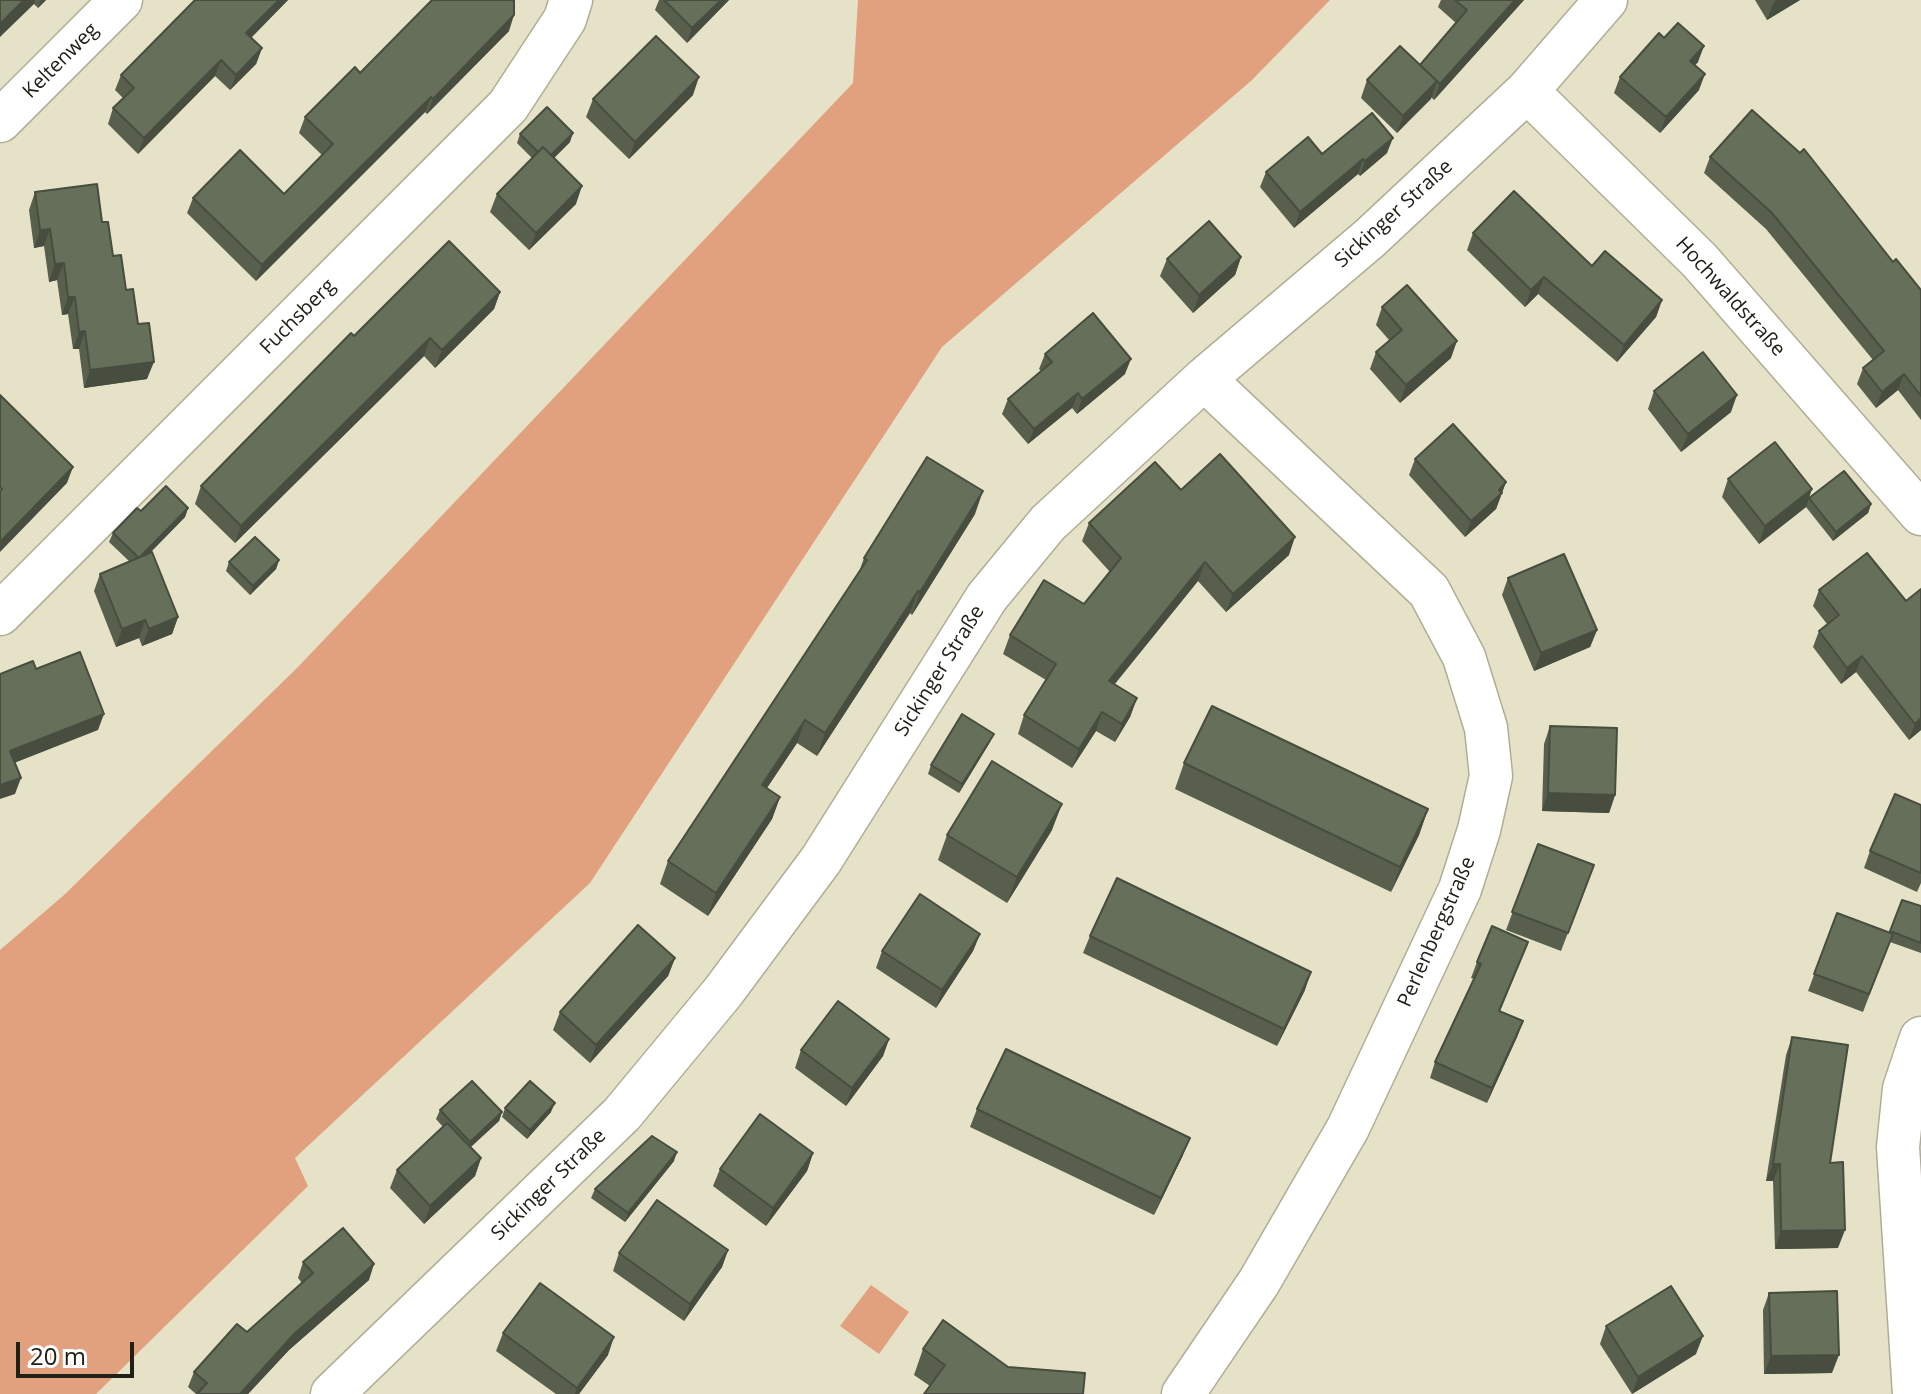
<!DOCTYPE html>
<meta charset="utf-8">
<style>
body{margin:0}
#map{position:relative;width:1921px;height:1394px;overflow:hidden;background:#e5e2c8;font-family:"Open Sans",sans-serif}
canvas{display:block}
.scale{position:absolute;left:16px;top:1342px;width:118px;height:36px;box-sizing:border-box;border:4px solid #212016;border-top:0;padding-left:10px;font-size:24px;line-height:28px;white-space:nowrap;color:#212016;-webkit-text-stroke:6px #fff;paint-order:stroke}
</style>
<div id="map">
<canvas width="1921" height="1394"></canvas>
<div class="scale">20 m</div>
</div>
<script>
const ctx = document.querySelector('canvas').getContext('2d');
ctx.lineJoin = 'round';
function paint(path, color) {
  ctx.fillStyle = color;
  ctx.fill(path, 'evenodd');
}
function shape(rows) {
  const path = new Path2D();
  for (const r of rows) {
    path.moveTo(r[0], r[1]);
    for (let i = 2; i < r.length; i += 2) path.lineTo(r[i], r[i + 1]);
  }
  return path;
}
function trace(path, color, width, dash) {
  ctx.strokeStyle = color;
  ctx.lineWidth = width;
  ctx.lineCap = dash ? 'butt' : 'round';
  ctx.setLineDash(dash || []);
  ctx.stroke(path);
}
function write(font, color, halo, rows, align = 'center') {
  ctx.font = font + ' "Open Sans",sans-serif';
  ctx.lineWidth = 6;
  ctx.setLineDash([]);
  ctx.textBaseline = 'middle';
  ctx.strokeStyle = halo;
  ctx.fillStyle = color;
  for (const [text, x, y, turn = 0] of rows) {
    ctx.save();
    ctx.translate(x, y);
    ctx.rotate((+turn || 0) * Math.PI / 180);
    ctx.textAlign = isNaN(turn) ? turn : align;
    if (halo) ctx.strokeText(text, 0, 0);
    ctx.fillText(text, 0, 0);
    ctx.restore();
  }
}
paint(shape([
 [858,0,1330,0,1252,80,942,347,590,883,295,1158,308,1186,96,1394,0,1394,0,950,64,895,298,667,853,83],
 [871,1285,909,1312,879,1354,840,1326]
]), '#e2a17e');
const minor = shape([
 [1527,91,1700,261,1921,514],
 [0,121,121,0],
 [0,614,508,106,565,19,571,0],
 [332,1394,622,1114,723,992,821,860,987,597,1048,523,1204,379,1370,238,1527,91,1606,0],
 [1183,1394,1259,1282,1348,1128,1460,889,1479,830,1491,776,1486,728,1464,657,1429,591,1204,379],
 [1914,1394,1898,1147,1904,1089,1921,1038]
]);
trace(minor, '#b1ad95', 45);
trace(minor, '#fff', 42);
paint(shape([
 [0,0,46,0,38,8,34,4],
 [193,0,288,0,251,38,262,48,256,64,230,90,215,76,138,154,108,124,113,108,123,98,115,90,121,75,194,1],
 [659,0,729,0,687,43,655,10],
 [1441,0,1524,0,1434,100,1431,97,1397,133,1361,98,1367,80,1420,65,1456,23,1438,7],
 [1755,0,1800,0,1767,20],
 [509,31,427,114,425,112,256,281,187,213,193,198,284,194,322,155,299,133,305,117,360,73],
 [1664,38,1698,62,1695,65,1699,90,1660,133,1614,93,1620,77],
 [693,95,629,159,586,117,593,99],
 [520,134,570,142,554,158,576,204,529,250,490,212,497,194,532,158,517,143],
 [1387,153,1360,176,1358,174,1294,228,1260,187,1266,172,1322,154],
 [1710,157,1893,262,1921,290,1921,420,1898,390,1876,408,1857,384,1863,368,1873,360,1766,229,1704,173],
 [35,192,102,222,113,256,138,324,147,379,84,388,79,349,73,349,68,314,62,315,57,280,49,282,44,246,34,248,29,210],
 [1473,233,1592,266,1662,300,1656,317,1617,362,1538,294,1525,307,1467,250],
 [1241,257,1235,275,1193,313,1160,276,1167,259],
 [500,292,494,309,435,368,424,356,235,543,195,504,201,486,354,336],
 [1382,307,1451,358,1400,403,1370,369,1376,352,1389,340,1376,325],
 [1045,354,1125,374,1077,414,1072,408,1028,444,1002,414,1008,399,1041,371,1039,369],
 [1654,391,1731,412,1681,452,1648,409],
 [1415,459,1506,482,1496,509,1465,537,1409,475],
 [1728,479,1809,498,1871,504,1868,513,1833,541,1806,507,1759,544,1722,497],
 [1181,490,1289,555,1226,612,1198,581,1114,684,1137,698,1130,717,1115,742,1096,731,1072,768,1018,734,1024,715,1046,680,1003,654,1010,635,1084,604,1110,572,1082,541,1089,523],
 [188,508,185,517,149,554,178,617,172,634,142,646,139,638,116,647,94,591,100,574,130,562,109,542,113,533,141,511],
 [975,514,912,615,910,613,817,756,797,743,767,788,780,797,772,819,708,916,660,884,668,861,859,572,864,558],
 [279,560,276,569,250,595,226,571,229,562],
 [1508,578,1597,630,1590,647,1534,671,1502,595],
 [1921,589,1921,730,1909,740,1856,672,1841,684,1813,647,1819,631,1827,624,1813,606,1819,590,1906,601],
 [1550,726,1615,795,1609,813,1542,811,1544,744],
 [990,742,959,793,928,774,931,765],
 [1184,763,1428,809,1419,835,1391,892,1175,789],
 [1921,805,1921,883,1917,892,1864,868,1870,851],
 [1052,830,1007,903,938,860,947,835],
 [1538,844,1594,865,1561,951,1506,930],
 [1902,900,1921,906,1921,953,1890,942,1863,1012,1808,991,1837,913,1889,933],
 [980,934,973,951,936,1008,876,968,882,951],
 [1090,936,1305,990,1277,1046,1083,953],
 [1528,942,1500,1011,1523,1021,1517,1037,1487,1103,1430,1078,1435,1062,1474,979,1471,978,1477,962],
 [675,958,668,976,590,1063,553,1030,560,1012],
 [1792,1037,1838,1248,1775,1249,1773,1181,1766,1181,1786,1055],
 [889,1039,883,1056,846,1106,795,1068,801,1050],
 [505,1108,551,1112,527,1139,502,1117],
 [977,1109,1183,1155,1154,1215,970,1127],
 [440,1110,502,1112,499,1121,471,1147,481,1158,475,1176,424,1224,390,1188,397,1170,443,1127,436,1119],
 [813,1153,807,1171,766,1226,713,1186,720,1169],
 [674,1161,625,1222,591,1198,595,1189],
 [728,1250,722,1267,684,1321,613,1271,619,1253],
 [303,1262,369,1280,289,1350,248,1394,196,1394,188,1387,194,1372,247,1332,302,1283,298,1278],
 [1769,1293,1832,1373,1764,1374,1763,1310],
 [1606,1326,1696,1354,1632,1394,1600,1344],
 [503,1333,608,1355,579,1394,556,1394,496,1351],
 [923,1349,1008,1367,930,1386,914,1375]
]), '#585f4d');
paint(shape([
 [24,0,35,0,34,4,0,37,0,24],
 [41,0,46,0,38,8],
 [279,0,288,0,241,48,246,33],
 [721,0,729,0,687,43,692,28],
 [1515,0,1524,0,1434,100,1440,84],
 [1777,0,1800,0,1767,20,1774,2],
 [514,15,509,31,427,114,433,99],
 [1704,46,1698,62,1684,77,1690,61],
 [262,48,256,64,230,90,236,75],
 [221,60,215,76,138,154,144,138],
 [1705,74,1699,90,1660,133,1666,117],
 [699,77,693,95,629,159,635,142],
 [1437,81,1431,99,1397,133,1403,116],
 [431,97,425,112,256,281,262,265],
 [573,133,570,142,543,169,547,160],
 [1393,138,1387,153,1360,176,1365,161],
 [1363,159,1358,174,1294,228,1300,212],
 [582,186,576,204,529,250,536,233],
 [50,229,44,246,34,248,40,230],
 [1241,257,1235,275,1193,313,1199,295],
 [64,263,57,280,49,282,55,264],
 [1544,277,1538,294,1525,307,1531,290],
 [500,292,494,309,435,368,442,350],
 [68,297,75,297,68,314,62,315],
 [1662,300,1656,317,1617,362,1624,345],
 [85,331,79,349,73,349,79,332],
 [430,338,424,356,235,543,241,526],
 [1457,341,1451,358,1400,403,1406,385],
 [1131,359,1125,374,1077,414,1082,399],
 [154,362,147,379,84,388,90,370],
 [1904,374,1898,390,1876,408,1882,392],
 [1078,393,1072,408,1028,444,1034,429],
 [1737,395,1731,412,1681,452,1688,434],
 [73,467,67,483,0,552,0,542],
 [1506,482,1496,509,1465,537,1471,521],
 [1812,489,1806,507,1759,544,1765,526],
 [983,491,975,514,912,615,920,592],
 [1871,504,1868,513,1833,541,1836,532],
 [188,508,185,517,136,567,139,558],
 [1295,537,1289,555,1226,612,1233,594],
 [279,560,276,569,250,595,253,586],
 [1205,562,1198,581,1102,700,1109,681],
 [918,591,910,613,817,756,825,733],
 [178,617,172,634,142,646,149,629],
 [145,620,139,638,116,647,122,629],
 [1597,630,1590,647,1534,671,1541,653],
 [1862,656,1856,672,1841,684,1847,668],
 [1137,698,1130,717,1115,742,1122,724],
 [1102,712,1096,731,1072,768,1079,749],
 [104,714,98,730,4,767,10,751],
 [1921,718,1921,730,1909,740,1915,724],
 [805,720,797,743,754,807,762,785],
 [994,734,990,742,959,793,962,784],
 [21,778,15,794,0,799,0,785],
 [1548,793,1615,795,1609,813,1542,811],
 [780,797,772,819,708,916,716,893],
 [1062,804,1052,830,1007,903,1017,877],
 [1428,809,1419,835,1391,892,1400,867],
 [980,934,973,951,936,1008,942,990],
 [675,958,668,976,590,1063,596,1045],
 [1311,972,1305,990,1277,1046,1284,1029],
 [1523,1021,1517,1037,1487,1103,1492,1088],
 [889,1039,883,1056,846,1106,852,1088],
 [555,1103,551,1112,527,1139,530,1130],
 [502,1112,499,1121,466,1151,470,1142],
 [1190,1138,1183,1155,1154,1215,1161,1198],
 [677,1152,674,1161,625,1222,628,1213],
 [813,1153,807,1171,766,1226,773,1208],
 [481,1158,475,1176,424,1224,430,1206],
 [1773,1164,1780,1164,1773,1181,1766,1181],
 [1845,1230,1838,1248,1775,1249,1781,1231],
 [728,1250,722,1267,684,1321,690,1304],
 [374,1264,369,1280,289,1350,248,1394,240,1394,294,1334],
 [1703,1336,1696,1354,1632,1394,1638,1377],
 [614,1337,608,1355,579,1394,575,1394,577,1388],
 [1839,1355,1832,1373,1764,1374,1771,1356]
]), '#474e3f');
const building = shape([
 [0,0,24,0,0,24,0,0],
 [195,0,279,0,246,33,262,48,236,75,221,60,144,138,113,108,134,88,121,75,195,0],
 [432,0,514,0,514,15,433,99,431,97,262,265,193,198,240,150,284,194,333,144,305,117,355,67,360,73,432,0],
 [664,0,721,0,692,28,664,0],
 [1455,0,1515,0,1440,84,1420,65,1467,10,1455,0],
 [1678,23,1704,46,1690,61,1705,74,1666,117,1620,77,1659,33,1664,38,1678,23],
 [656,36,699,77,635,142,593,99,656,36],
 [1400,46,1437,81,1403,116,1367,80,1400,46],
 [547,107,573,133,551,155,543,147,538,152,520,134,547,107],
 [1752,110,1800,153,1804,149,1893,262,1896,259,1921,290,1921,396,1904,374,1882,392,1863,368,1884,351,1772,213,1710,157,1752,110],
 [1372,113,1393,138,1365,161,1363,159,1300,212,1266,172,1308,137,1322,154,1372,113],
 [543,147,582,186,536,233,497,194,543,147],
 [97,184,102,222,108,222,113,256,121,255,126,290,133,289,138,324,149,323,154,362,90,370,85,331,79,332,75,297,68,297,64,263,55,264,50,229,40,230,35,192,97,184],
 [1514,191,1592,266,1605,251,1662,300,1624,345,1544,277,1531,290,1473,233,1514,191],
 [1209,221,1241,257,1199,295,1167,259,1209,221],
 [449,241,500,292,442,350,430,338,241,526,201,486,351,333,354,336,449,241],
 [1407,285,1457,341,1406,385,1376,352,1402,330,1382,307,1407,285],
 [1093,313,1131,359,1082,399,1078,393,1034,429,1008,399,1052,362,1045,354,1093,313],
 [1703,352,1737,395,1688,434,1654,391,1703,352],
 [0,395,73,467,0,542,0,491,2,489,0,487,0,395],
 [1453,424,1506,482,1499,490,1502,493,1471,521,1415,459,1453,424],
 [1775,442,1812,489,1765,526,1728,479,1775,442],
 [1220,454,1295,537,1233,594,1205,562,1109,681,1137,698,1122,724,1102,712,1079,749,1024,715,1056,664,1010,635,1044,580,1084,604,1121,558,1089,523,1155,462,1181,490,1220,454],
 [927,457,983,491,920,592,918,591,825,733,805,720,762,785,780,797,716,893,668,861,867,560,864,558,927,457],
 [1844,471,1871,504,1836,532,1809,498,1844,471],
 [166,486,188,508,139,558,113,533,137,508,141,511,166,486],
 [255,537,279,560,253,586,229,562,255,537],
 [152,552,178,617,149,629,145,620,122,629,100,574,152,552],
 [1867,553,1906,601,1921,589,1921,718,1915,724,1862,656,1847,668,1819,631,1839,615,1819,590,1867,553],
 [1564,554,1597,630,1541,653,1508,578,1564,554],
 [80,652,104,714,10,751,21,778,0,785,0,674,33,661,36,669,80,652],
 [1212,706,1428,809,1400,867,1184,763,1212,706],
 [962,714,994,734,962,784,931,765,962,714],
 [1550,726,1617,728,1615,795,1548,793,1550,726],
 [992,761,1062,804,1017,877,947,835,992,761],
 [1895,794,1921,805,1921,873,1870,851,1895,794],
 [1538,844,1594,865,1568,933,1512,912,1538,844],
 [1117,878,1311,972,1284,1029,1090,936,1117,878],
 [920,894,980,934,942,990,882,951,920,894],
 [1902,900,1921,906,1921,943,1890,931,1902,900],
 [1837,913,1893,934,1869,994,1814,974,1837,913],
 [638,925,675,958,596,1045,560,1012,638,925],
 [1492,926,1528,942,1499,1011,1523,1021,1492,1088,1435,1062,1481,964,1477,962,1492,926],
 [838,1001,889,1039,852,1088,801,1050,838,1001],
 [1792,1037,1848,1045,1830,1163,1843,1162,1845,1230,1781,1231,1780,1164,1773,1164,1792,1037],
 [1006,1049,1190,1138,1161,1198,977,1109,1006,1049],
 [472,1081,502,1112,470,1142,440,1110,472,1081],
 [530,1081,555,1103,530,1130,505,1108,530,1081],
 [760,1114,813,1153,773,1208,720,1169,760,1114],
 [447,1123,481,1158,430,1206,397,1170,447,1123],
 [652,1136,677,1152,628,1213,595,1189,652,1136],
 [657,1200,728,1250,690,1304,619,1253,657,1200],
 [343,1228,374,1264,294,1334,240,1394,197,1394,207,1383,194,1372,237,1324,247,1332,313,1273,303,1262,343,1228],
 [540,1283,614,1337,577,1388,503,1333,540,1283],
 [1671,1286,1703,1336,1638,1377,1606,1326,1671,1286],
 [1837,1291,1839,1355,1771,1356,1769,1293,1837,1291],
 [943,1320,1008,1367,1085,1373,1083,1394,924,1394,945,1365,923,1349,943,1320]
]);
paint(building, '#666f5a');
trace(building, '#474e3f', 2);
write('20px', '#212016', '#fff', [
 ["Keltenweg",61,61,-45],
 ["Sickinger Straße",1394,214,-42],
 ["Hochwaldstraße",1730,297,48],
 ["Fuchsberg",298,317,-45],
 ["Sickinger Straße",940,671,-58],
 ["Perlenbergstraße",1437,932,-66],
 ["Sickinger Straße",549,1185,-44]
]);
</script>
